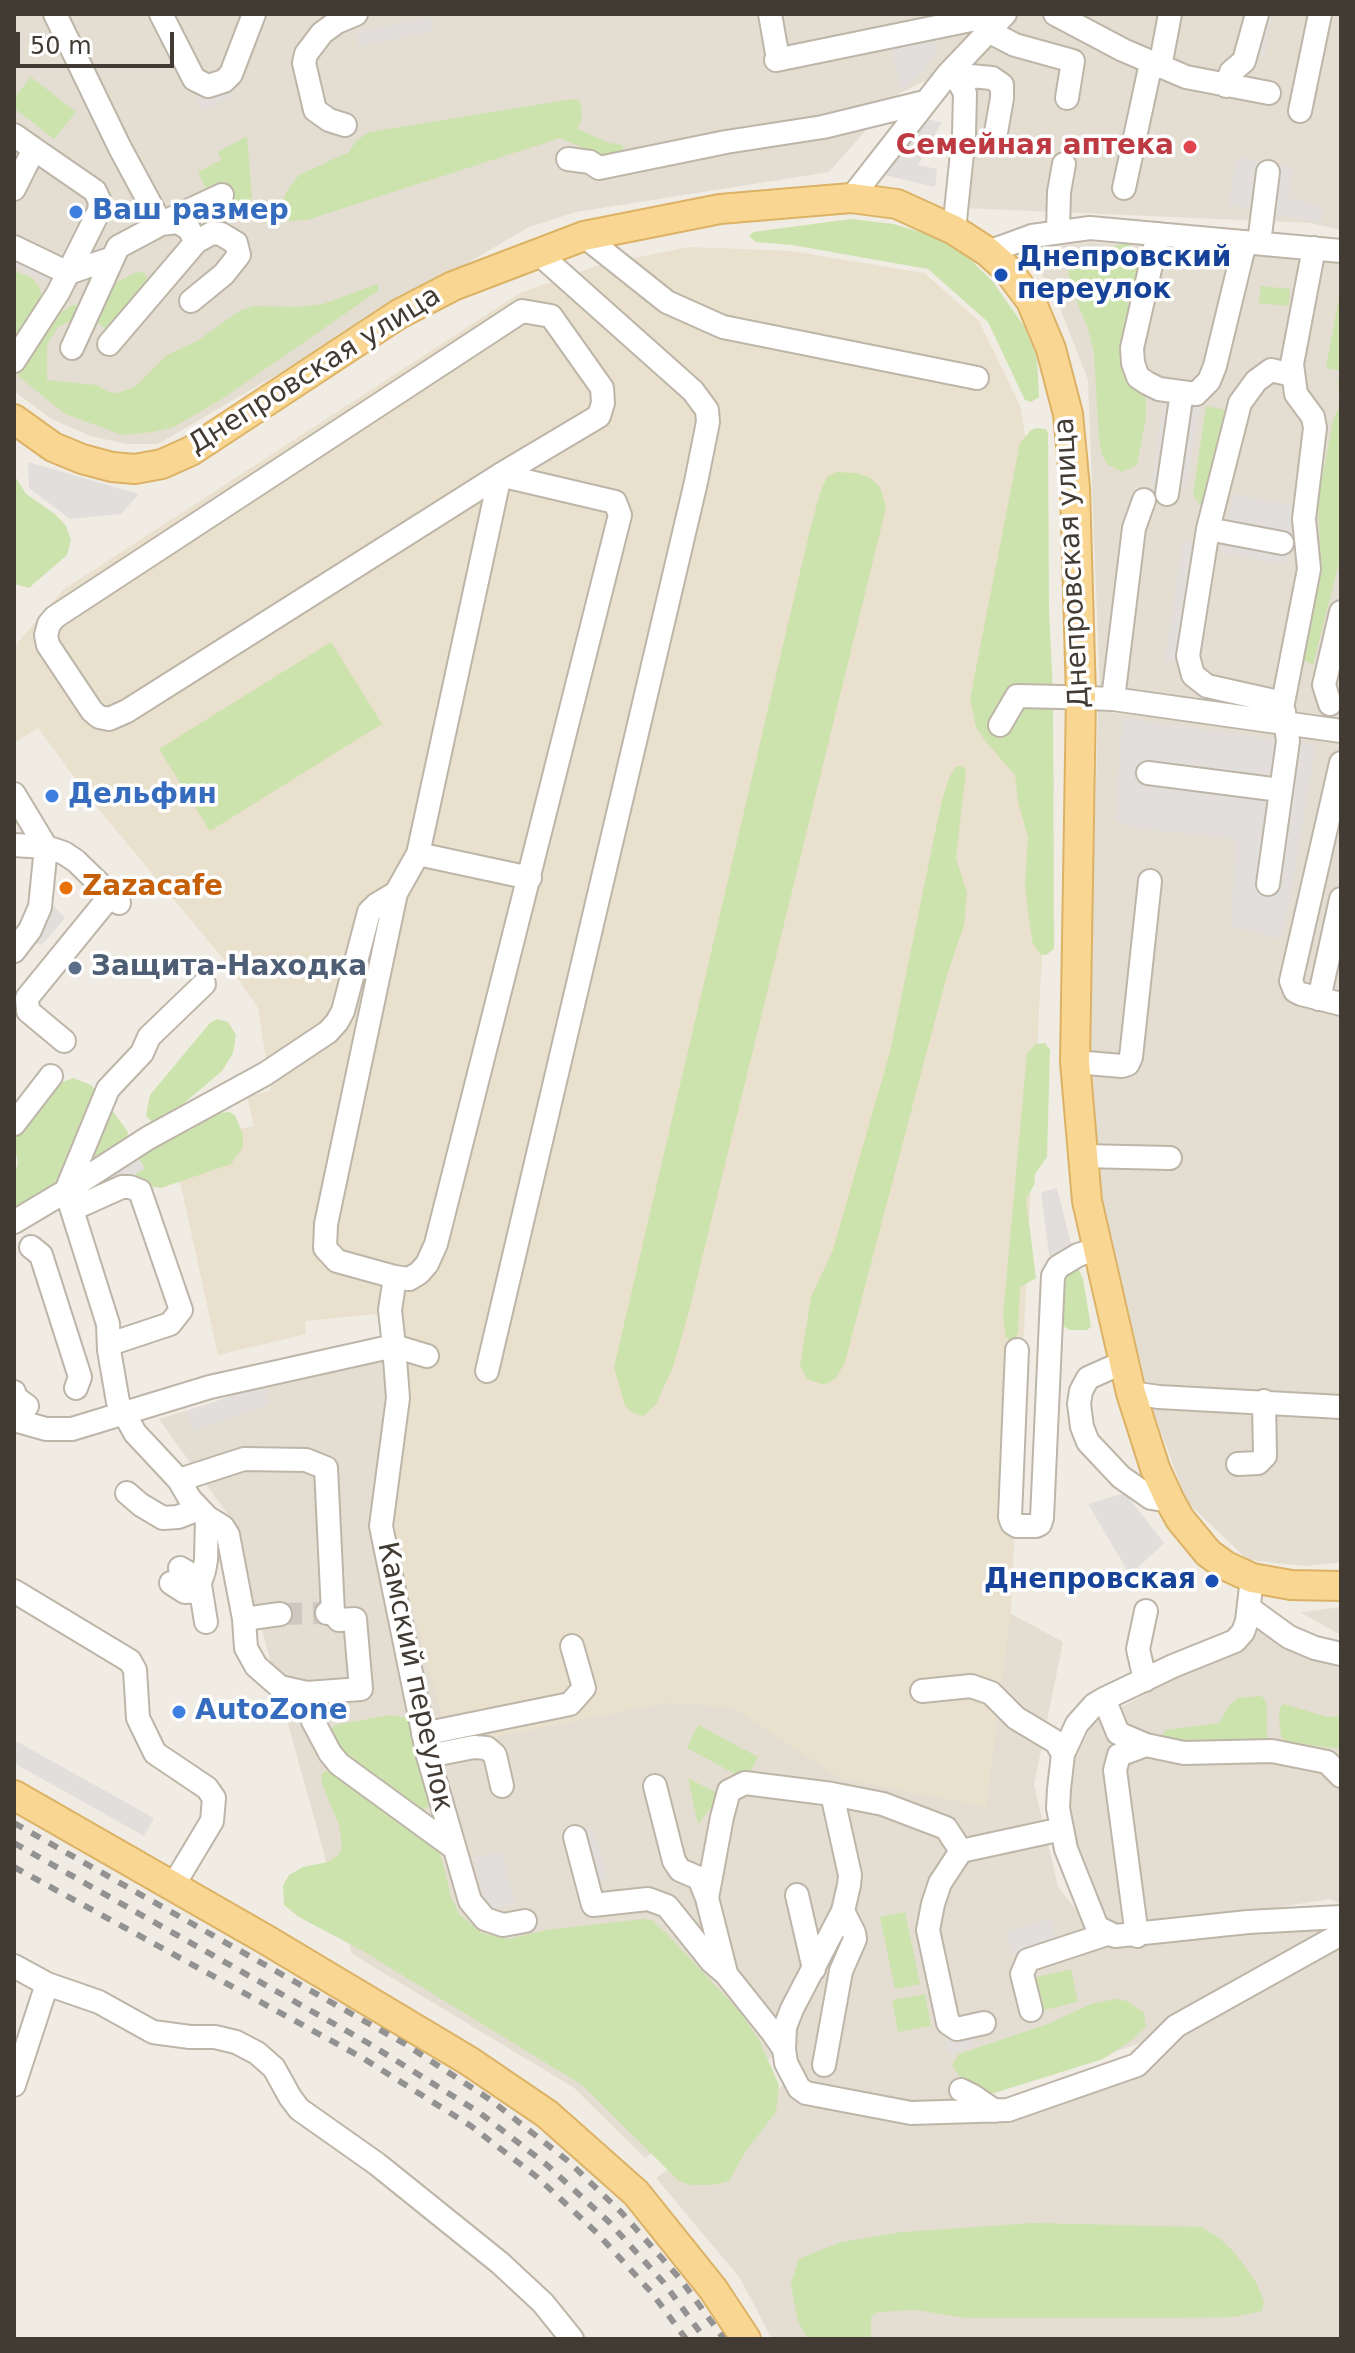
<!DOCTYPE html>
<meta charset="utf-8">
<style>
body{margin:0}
#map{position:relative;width:1355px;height:2353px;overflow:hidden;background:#f0ebe3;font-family:"DejaVu Sans",sans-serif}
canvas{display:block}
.frame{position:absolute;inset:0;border:16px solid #423b33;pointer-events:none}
.scale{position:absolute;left:16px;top:32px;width:158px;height:36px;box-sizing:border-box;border:4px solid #423b33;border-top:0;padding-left:10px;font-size:24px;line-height:28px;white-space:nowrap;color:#423b33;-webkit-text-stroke:6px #fff;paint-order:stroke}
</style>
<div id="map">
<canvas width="1355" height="2353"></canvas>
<div class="frame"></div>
<div class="scale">50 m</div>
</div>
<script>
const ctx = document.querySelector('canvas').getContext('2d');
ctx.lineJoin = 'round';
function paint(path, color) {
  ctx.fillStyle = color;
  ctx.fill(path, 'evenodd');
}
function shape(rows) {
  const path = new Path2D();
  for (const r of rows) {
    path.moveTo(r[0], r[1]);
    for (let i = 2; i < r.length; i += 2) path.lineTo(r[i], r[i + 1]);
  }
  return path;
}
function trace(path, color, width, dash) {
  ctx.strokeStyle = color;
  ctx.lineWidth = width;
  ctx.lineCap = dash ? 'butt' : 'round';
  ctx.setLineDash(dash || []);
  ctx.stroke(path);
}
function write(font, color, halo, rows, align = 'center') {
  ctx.font = font + ' "DejaVu Sans",sans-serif';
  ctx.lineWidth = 7;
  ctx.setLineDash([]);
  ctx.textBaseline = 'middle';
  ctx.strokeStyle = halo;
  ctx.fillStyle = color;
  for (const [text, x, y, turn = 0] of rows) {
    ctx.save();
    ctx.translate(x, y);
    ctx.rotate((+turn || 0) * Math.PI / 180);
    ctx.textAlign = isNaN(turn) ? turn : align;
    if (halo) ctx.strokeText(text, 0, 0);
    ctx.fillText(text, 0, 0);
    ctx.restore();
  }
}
paint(shape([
 [14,14,1341,14,1341,230,1311,223,963,208,967,134,948,70,898,94,829,172,576,212,529,227,158,444,127,444,90,436,50,418,14,391],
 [1090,242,1341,263,1341,724,1100,692,1088,380,1055,295,1025,250],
 [1098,711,1341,739,1341,1562,1306,1566,1248,1560,1187,1502,1142,1380,1096,1173,1088,1065],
 [402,1345,667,1519,986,1600,1063,1642,1034,1785,1058,1886,1097,1938,1118,1947,1248,1927,1320,1924,1319,1941,1341,1917,1341,2339,772,2339,740,2278,656,2178,785,2084,804,2100,911,2121,1009,2117,1186,2026,1303,1959,1317,1944,1141,2043,970,2099,915,2106,807,2087,799,2079,787,2045,645,2158,573,2087,352,1954,231,1519,159,1419],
 [1341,1607,1341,1635,1300,1612,1304,1612],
 [1260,1630,1341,1666,1341,1905,1330,1899,1139,1929,1101,1924,1074,1848,1061,1788,1093,1723]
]), '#e4ddd1');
paint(shape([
 [689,247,791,251,924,273,979,321,1021,408,1035,507,1054,784,1040,990,1011,1610,986,1807,841,1779,732,1707,665,1703,450,1746,389,1522,386,1313,305,1321,306,1334,218,1355,172,1145,254,1126,247,1097,271,1091,258,1008,230,967,95,805,38,728,14,743,14,647,63,590,520,293,599,265]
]), '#e9e0cd');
paint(shape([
 [31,77,76,112,54,139,14,108,14,98],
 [573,99,579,100,581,105,582,116,578,129,609,143,622,145,626,155,611,160,560,138,307,220,290,221,279,216,286,192,299,175,349,152,356,141,369,132],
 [247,136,252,198,239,207,228,191,207,191,198,172,221,160,218,152],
 [851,219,893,224,941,238,963,252,993,282,1024,326,1037,358,1039,397,1031,402,1025,400,988,322,928,269,792,245,756,242,749,236,753,232],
 [1127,243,1138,251,1140,257,1142,391,1146,399,1146,417,1137,465,1122,472,1107,464,1102,454,1099,439,1094,354,1088,329,1069,281,1068,271,1079,253],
 [14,271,32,278,40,288,42,300,14,343],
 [137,272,144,273,147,277,145,288,118,325,106,329,98,323,96,312,109,286],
 [377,284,379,290,375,293,222,399,174,427,153,432,123,435,65,414,18,376,22,364,50,320,72,305,78,305,82,309,79,317,58,327,47,345,47,380,97,385,108,392,117,393,135,387,167,355,197,341,241,310,255,306,298,307,323,304],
 [1261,286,1290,289,1289,306,1259,303],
 [1341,286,1341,371,1326,368],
 [1337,379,1341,380,1341,555,1313,665,1298,657,1320,558,1318,500,1333,420,1341,402],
 [1206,406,1230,411,1206,513,1193,495],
 [1037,428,1046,429,1048,433,1049,611,1053,694,1054,945,1054,949,1046,955,1040,954,1033,944,1029,919,1025,885,1028,838,1018,801,1015,775,986,742,976,727,970,699,1020,443,1031,430],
 [836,472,856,473,869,477,880,487,886,508,689,1311,673,1367,656,1404,644,1416,633,1413,625,1406,614,1367,809,534,820,493,827,477],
 [14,475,26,494,55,514,66,526,71,540,67,555,29,588,14,584],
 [331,642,382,724,210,831,159,749],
 [956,766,963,767,966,771,956,858,967,893,964,925,947,975,845,1362,836,1378,824,1385,807,1379,800,1366,811,1297,833,1250,890,1052,941,804,949,778],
 [217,1019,228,1022,236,1035,233,1053,222,1071,171,1114,158,1121,151,1121,146,1116,150,1095,210,1023],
 [1045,1043,1050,1050,1047,1157,1035,1174,1034,1185,1026,1199,1036,1278,1020,1287,1018,1332,1015,1339,1011,1341,1006,1337,1003,1316,1027,1053,1036,1044],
 [73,1078,91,1085,104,1099,128,1132,126,1143,14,1211,14,1177,18,1163,14,1144,17,1136,60,1083],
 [229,1112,235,1115,243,1135,243,1147,231,1164,161,1188,154,1187,137,1177,134,1172,135,1166,139,1158,153,1146,219,1113],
 [1073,1265,1078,1268,1083,1279,1091,1327,1087,1330,1069,1330,1062,1325,1063,1274],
 [1259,1696,1263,1697,1267,1706,1267,1739,1262,1743,1206,1745,1160,1739,1166,1730,1219,1723,1229,1706,1238,1698],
 [1284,1704,1327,1717,1341,1716,1341,1749,1286,1742,1281,1736,1279,1719,1280,1707],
 [389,1715,409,1718,414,1728,429,1802,428,1807,423,1810,414,1808,346,1757,335,1742,331,1730,335,1725],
 [698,1725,758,1757,746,1780,687,1748],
 [325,1771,335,1773,434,1845,441,1856,451,1897,459,1914,482,1933,509,1939,546,1930,642,1919,652,1920,667,1934,741,2013,760,2042,779,2085,776,2112,746,2151,729,2181,713,2185,691,2185,679,2181,582,2085,361,1950,299,1917,284,1905,283,1886,289,1875,303,1867,328,1862,338,1855,342,1847,339,1825,322,1784,321,1775],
 [688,1778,721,1795,698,1824],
 [905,1912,920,1984,895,1989,880,1917],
 [1071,1969,1078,2002,1037,2012,1030,1979],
 [925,1994,931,2026,898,2032,892,2000],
 [1115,1999,1127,2001,1144,2013,1146,2027,1132,2040,1103,2059,991,2094,976,2094,967,2088,952,2065,959,2054,1048,2024,1091,2004],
 [1034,2223,1201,2227,1219,2238,1235,2253,1255,2281,1264,2301,1262,2311,1234,2317,1177,2318,964,2318,917,2310,877,2312,871,2317,871,2339,807,2339,797,2318,791,2284,798,2260,803,2257,842,2242,902,2232]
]), '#cde3ad');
paint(shape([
 [1247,14,1273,14,1264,58,1239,52],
 [430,17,433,31,359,47,356,32],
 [933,35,938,50,923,73,901,91,891,44],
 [228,77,232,97,200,111,196,93],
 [924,119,942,122,918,165,937,169,935,187,884,175],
 [1237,157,1293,168,1288,198,1324,206,1321,223,1228,205],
 [22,244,70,267,59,288,14,266,14,260],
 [1164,399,1200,404,1187,490,1151,485],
 [28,462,139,494,121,514,70,519,29,488],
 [1233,494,1297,506,1286,565,1221,553],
 [1183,540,1200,543,1187,630,1205,633,1200,666,1165,660],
 [1122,718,1316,745,1283,939,1231,926,1236,839,1136,828,1116,820],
 [54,906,65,918,42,945,27,941],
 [137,1155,145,1169,77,1201,74,1191],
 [1057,1188,1071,1244,1050,1261,1041,1192],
 [264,1384,271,1404,193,1431,186,1412],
 [1125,1493,1164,1543,1130,1575,1088,1504],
 [14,1740,154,1818,144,1836,14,1763],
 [594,1828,608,1880,580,1887,566,1835],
 [501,1851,515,1904,487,1911,474,1858],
 [1051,1919,1057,1942,1013,1955,1006,1932],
 [971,2033,975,2046,948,2054,945,2040]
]), '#e1dedb');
trace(shape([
 [280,1614,327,1613]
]), '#cdc8c0', 22, [22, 11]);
const minor = shape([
 [161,14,194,79,208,86,224,81,231,74,254,14],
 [770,14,778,59],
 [1055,14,1123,50,1186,77,1269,93],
 [988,31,1015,45,1073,61,1067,98],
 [776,60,1000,14],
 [1160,67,1170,14],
 [948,74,959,82,965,93,964,134,954,230],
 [948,74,992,78,1002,85,1002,98,994,144],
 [1226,86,1231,72,1244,61,1257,14],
 [1300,111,1320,14],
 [345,125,329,120,315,110,304,63,306,54,322,33,337,22,356,14],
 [14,135,34,149],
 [568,159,590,162,599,168,726,142,823,127,925,102],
 [1124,188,1151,63],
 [14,189,34,149,95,191,100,202,99,211,58,293,14,361],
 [851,198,948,74,1005,14],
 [162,223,222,195],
 [1058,231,1059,192,1064,164],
 [1158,234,1132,348,1133,363,1138,377,1147,383,1159,389,1196,394,1209,381,1215,366,1245,242],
 [584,236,667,302,723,327,977,378],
 [1259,243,1268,172],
 [14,247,68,273,113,258,118,247,161,224,120,148,55,14],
 [988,252,1032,236,1090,228,1341,251],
 [191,301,224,274,239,255,236,243,221,234,212,233,196,242],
 [109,344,196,242,189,229,178,222,161,224],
 [72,348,113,258],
 [1292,375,1271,370,1256,381,1240,403,1208,529,1188,656,1193,675,1207,686,1283,703,1309,569,1304,519,1315,428,1313,417,1296,394,1292,364,1314,248],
 [1167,494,1182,392],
 [1208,529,1282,543],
 [1113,699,1134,528,1144,500],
 [1330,704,1324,685,1341,612],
 [1000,725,1017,696,1060,697,1113,699,1341,731],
 [1341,763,1291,981,1295,991,1301,994,1341,1004],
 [1148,773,1280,790],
 [14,794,46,847,40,907,30,930,14,951],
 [14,845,46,847,64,853,76,861,119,903],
 [418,854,530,878],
 [1268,884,1288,741,1284,712],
 [1319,999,1341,899],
 [64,1041,28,1011,27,998,111,895],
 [1075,1062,1122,1066,1128,1064,1131,1057,1150,881],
 [14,1124,51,1076],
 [1082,1156,1170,1158],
 [73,1209,122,1187,130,1187,140,1191,181,1310,170,1324,110,1344],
 [14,1222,66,1191,108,1089,142,1053,149,1037,204,984],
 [31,1247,41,1255,80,1377,76,1388],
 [395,1277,390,1310,394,1346,427,1356],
 [1017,1350,1010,1517,1012,1523,1017,1526,1036,1526,1040,1524,1042,1518,1053,1276,1058,1267,1078,1255,1096,1249],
 [1124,1362,1088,1378,1081,1391,1079,1404,1082,1427,1088,1442,1121,1477,1151,1498,1170,1501],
 [487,1371,696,482,708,422,707,410,693,391,537,252],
 [14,1392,16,1398,27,1406],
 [1131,1393,1159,1397,1341,1407],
 [14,1420,46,1429,72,1429,210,1387,394,1346,398,1398,381,1526,428,1756,470,1901,485,1919,503,1925,525,1921],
 [1238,1464,1258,1463,1265,1456,1264,1401],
 [179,1480,244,1459,306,1460,326,1468,333,1613],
 [127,1493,141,1505,163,1518,178,1517,199,1509],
 [180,1568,194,1576,204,1571,206,1560,207,1517],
 [1252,1578,1247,1621,1243,1632,1235,1641,1173,1666,1104,1699,1094,1705,1077,1724,1063,1754,1059,1789,1058,1808,1066,1849,1097,1927,1115,1936,1248,1922,1341,1917],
 [171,1583,185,1592,197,1591,204,1571],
 [200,1585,206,1622],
 [14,1591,130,1661,135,1670,138,1718,155,1753,207,1788,214,1798,212,1821,173,1886],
 [1249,1608,1289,1637,1315,1648,1341,1654],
 [327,1613,333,1613,339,1620,355,1619,361,1689,307,1693,280,1687,256,1666,246,1648,244,1619,228,1535,223,1527,207,1517,190,1499,179,1480,135,1433,118,1402,109,1350,108,1324,66,1191,148,1138,265,1074,328,1032,337,1022,343,1011,369,912,376,905,396,893,418,854,500,475,599,416,603,403,602,388,551,316,522,311,55,617,49,624,46,635,48,645,92,711,99,717,109,719,127,711,500,475,615,502,620,515,436,1244,427,1264,419,1273,409,1279,395,1277,337,1261,325,1248,326,1224,396,893],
 [244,1619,280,1614],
 [1145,1680,1138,1649,1146,1611],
 [922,1691,971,1686,991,1693,1016,1718,1056,1742,1063,1754],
 [307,1693,313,1721,330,1753,339,1764,453,1847],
 [1104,1699,1118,1733,1146,1745,1184,1753,1272,1751,1327,1762,1341,1776],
 [423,1734,570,1704,584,1688,572,1646],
 [428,1756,474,1747,487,1748,495,1755,502,1786],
 [655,1786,674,1861,680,1870,699,1878,707,1898],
 [575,1837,593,1905,648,1899,667,1906,712,1962,726,1974,773,2033,784,2049,786,2063,799,2088,806,2093,911,2113,1008,2110,1137,2065,1176,2026,1341,1934],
 [797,1895,814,1969],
 [1137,1936,1115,1770,1119,1755,1146,1745],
 [14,1966,47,1984,99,2002,153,2032,190,2037,215,2037,236,2042,257,2053,274,2068,290,2097,299,2109,377,2164,500,2263,543,2303,572,2339],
 [726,1973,707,1898,722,1817,729,1791,745,1783,832,1794,883,1804,946,1828,961,1851],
 [1031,2010,1022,1974,1028,1960,1107,1934],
 [984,2023,957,2029,948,2023,928,1930,933,1904,940,1883,961,1851,1062,1829],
 [784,2049,785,2027,792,2009,843,1911,849,1885,850,1875,832,1794],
 [824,2065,841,1971,855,1939,854,1933,843,1911],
 [14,2085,47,1984],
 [961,2090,973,2096,995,2111]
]);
const major = shape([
 [14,419,53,447,82,459,112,467,135,469,162,464,191,451,399,314,453,286,584,236,720,209,851,198,897,204,954,230,988,252,1007,269,1031,301,1051,349,1068,414,1075,488,1081,697,1075,1062,1087,1201,1131,1393,1155,1468,1170,1501,1180,1519,1208,1553,1226,1566,1252,1578,1291,1585,1341,1586],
 [14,1795,265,1939,469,2061,547,2114,636,2193,713,2289,746,2339]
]);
trace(minor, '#beb5a9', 26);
trace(major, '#dcb265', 32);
trace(minor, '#fff', 22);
trace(major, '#f9d793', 28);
trace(shape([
 [14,1823,405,2044,492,2101,568,2161,621,2212,681,2280,724,2339],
 [14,1843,368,2043,480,2113,547,2165,609,2222,664,2283,705,2339],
 [14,1867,361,2057,471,2126,537,2177,597,2233,652,2293,686,2339]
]), '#929292', 6, [10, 10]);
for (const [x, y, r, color] of [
 [1190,147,8,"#e0444e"],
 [76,212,8,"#3f7fe0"],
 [1001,275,8,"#1a4fb4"],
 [52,796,8,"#3f7fe0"],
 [66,888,8,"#e8710a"],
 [75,968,8,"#5c6f8a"],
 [1212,1581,8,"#1a4fb4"],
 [179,1712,8,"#3f7fe0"]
]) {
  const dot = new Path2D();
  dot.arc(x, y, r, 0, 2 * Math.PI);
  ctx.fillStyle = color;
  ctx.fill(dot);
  trace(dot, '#fff', 3);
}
write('bold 28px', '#be3a42', '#fff', [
 ["Семейная аптека",1174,147]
], 'right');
write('bold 28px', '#366cbe', '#fff', [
 ["Ваш размер",92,212],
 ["Дельфин",68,796],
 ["AutoZone",195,1712]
], 'left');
write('bold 28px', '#164399', '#fff', [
 ["Днепровский",1017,259],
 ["переулок",1017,291],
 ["Днепровская",1196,1581,"right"]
], 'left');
write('28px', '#423b33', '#fff', [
 ["Днепровская улица",315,371,-32],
 ["Днепровская улица",1073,563,-93],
 ["Камский переулок",414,1677,78]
]);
write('bold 28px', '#c56008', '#fff', [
 ["Zazacafe",82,888]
], 'left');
write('bold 28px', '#4e5e75', '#fff', [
 ["Защита-Находка",91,968]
], 'left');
</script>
